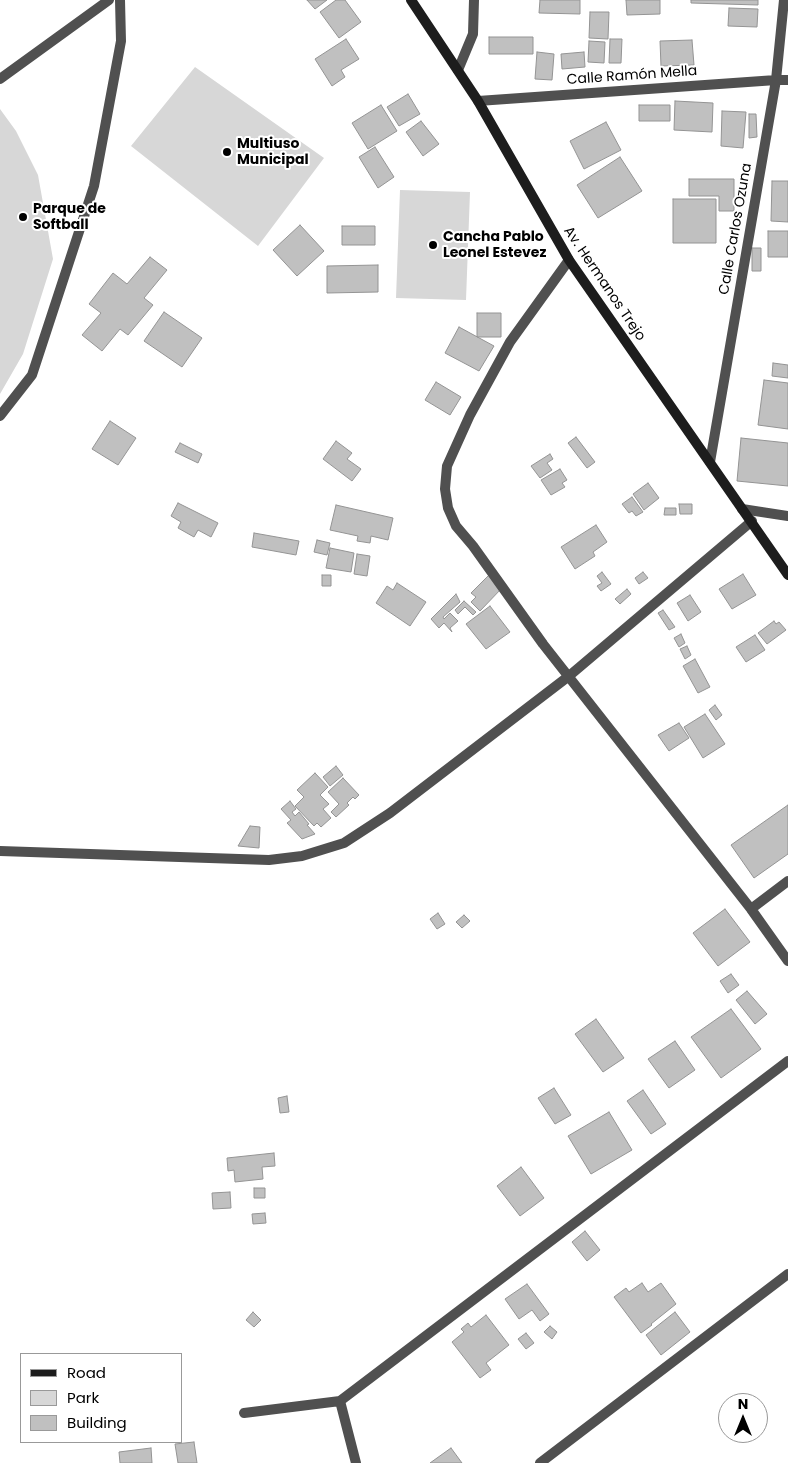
<!DOCTYPE html>
<meta charset="utf-8">
<style>
body{margin:0}
#map{position:relative;width:788px;height:1463px;overflow:hidden;background:#fff;font-family:Poppins,sans-serif}
canvas{display:block}
.legend{position:absolute;left:20px;top:1353px;width:162px;height:90px;box-sizing:border-box;background:#fff;border:1px solid #999;margin:0;padding:6px 9px;list-style:none;font-size:15px;color:#000}
.legend li{display:flex;align-items:center;gap:10px;height:25px}
.legend b{width:25px;border:1px solid #999}
.north{position:absolute;left:718px;top:1393px;width:50px;height:50px;box-sizing:border-box;background:#fff;border:1px solid #999;border-radius:50%;rotate:0deg;font-size:14px;font-weight:700;line-height:20px;text-align:center;color:#000}
.north::after{content:'';display:block;margin:auto;width:18px;height:22px;background:#000;clip-path:polygon(50% 0,100% 100%,50% 72%,0 100%)}
</style>
<div id="map">
<canvas width="788" height="1463"></canvas>
<ul class="legend">
<li><b style="height:6px;background:#1d1d1d"></b>Road</li>
<li><b style="height:14px;background:#d7d7d7"></b>Park</li>
<li><b style="height:14px;background:#c0c0c0"></b>Building</li>
</ul>
<div class="north">N</div>
</div>
<script>
const ctx = document.querySelector('canvas').getContext('2d');
ctx.lineJoin = 'round';
function paint(path, color) {
  ctx.fillStyle = color;
  ctx.fill(path, 'evenodd');
}
function shape(rows) {
  const path = new Path2D();
  for (const r of rows) {
    path.moveTo(r[0], r[1]);
    for (let i = 2; i < r.length; i += 2) path.lineTo(r[i], r[i + 1]);
  }
  return path;
}
function trace(path, color, width, dash) {
  ctx.strokeStyle = color;
  ctx.lineWidth = width;
  ctx.lineCap = dash ? 'butt' : 'round';
  ctx.setLineDash(dash || []);
  ctx.stroke(path);
}
function write(font, color, halo, rows, align = 'center') {
  ctx.font = font + ' Poppins,sans-serif';
  ctx.lineWidth = 4;
  ctx.setLineDash([]);
  ctx.textBaseline = 'middle';
  ctx.strokeStyle = halo;
  ctx.fillStyle = color;
  for (const [text, x, y, turn = 0] of rows) {
    ctx.save();
    ctx.translate(x, y);
    ctx.rotate((+turn || 0) * Math.PI / 180);
    ctx.textAlign = isNaN(turn) ? turn : align;
    if (halo) ctx.strokeText(text, 0, 0);
    ctx.fillText(text, 0, 0);
    ctx.restore();
  }
}
paint(shape([
 [195,67,324,158,258,246,131,146],
 [0,109,16,131,38,175,53,259,23,354,0,394],
 [400,190,470,192,466,300,396,298]
]), '#d7d7d7');
const building = shape([
 [307,0,327,0,315,9,307,0],
 [336,0,345,0,361,22,339,38,320,12,336,0],
 [540,0,580,0,580,14,539,13,540,0],
 [626,0,660,0,660,14,627,15,626,0],
 [691,0,758,0,758,5,691,3,691,0],
 [729,8,758,9,757,27,728,26,729,8],
 [590,12,609,12,608,39,589,38,590,12],
 [489,37,533,37,533,54,489,54,489,37],
 [346,39,359,59,341,70,345,77,332,86,315,59,346,39],
 [610,39,622,39,621,63,609,63,610,39],
 [692,40,694,65,661,66,660,41,692,40],
 [589,41,605,42,604,63,588,62,589,41],
 [537,52,554,54,552,80,535,79,537,52],
 [584,52,585,67,562,69,561,54,584,52],
 [408,94,420,114,399,126,387,107,408,94],
 [675,101,713,103,712,132,674,130,675,101],
 [381,105,397,131,368,149,352,123,381,105],
 [639,105,670,105,670,121,639,121,639,105],
 [722,111,746,112,743,148,721,146,722,111],
 [749,114,756,114,757,137,749,138,749,114],
 [421,121,439,144,423,156,406,132,421,121],
 [606,122,621,150,584,169,570,141,606,122],
 [375,147,394,177,378,188,359,157,375,147],
 [620,157,642,191,598,218,577,185,620,157],
 [689,179,734,179,734,211,719,211,719,196,689,196,689,179],
 [772,181,788,181,788,222,771,221,772,181],
 [673,199,716,199,716,243,673,243,673,199],
 [300,225,324,251,297,276,273,250,300,225],
 [342,226,375,226,375,245,342,245,342,226],
 [768,231,788,231,788,257,768,257,768,231],
 [752,248,761,248,761,271,752,271,752,248],
 [150,257,167,270,144,298,153,305,128,335,120,329,102,351,82,335,101,313,89,304,113,273,127,284,150,257],
 [378,265,378,292,327,293,327,266,378,265],
 [164,312,202,338,182,367,144,341,164,312],
 [477,313,501,313,501,337,477,337,477,313],
 [459,327,494,346,479,371,445,353,459,327],
 [773,363,788,365,788,378,772,376,773,363],
 [764,380,788,383,788,429,758,425,764,380],
 [436,382,461,397,450,415,425,400,436,382],
 [110,421,136,438,118,465,92,449,110,421],
 [576,437,595,462,587,468,568,443,576,437],
 [741,438,788,443,788,486,737,481,741,438],
 [336,441,352,453,347,459,361,469,352,481,323,459,336,441],
 [180,443,202,454,198,463,175,452,180,443],
 [550,454,553,459,547,463,552,470,540,478,531,466,550,454],
 [560,469,567,480,562,483,565,487,551,495,541,480,560,469],
 [648,483,659,498,644,510,633,494,648,483],
 [632,497,643,512,636,516,632,511,629,513,622,504,632,497],
 [178,503,218,523,211,537,198,530,194,537,178,528,181,522,171,516,178,503],
 [679,504,692,504,692,514,680,514,679,504],
 [336,505,393,518,388,540,371,536,370,543,357,541,358,536,330,530,336,505],
 [665,508,676,508,676,515,664,515,665,508],
 [596,525,607,542,593,552,595,556,575,569,561,547,596,525],
 [254,533,299,541,296,555,252,547,254,533],
 [317,540,330,543,327,555,314,552,317,540],
 [330,548,354,553,351,572,326,568,330,548],
 [357,554,370,556,367,576,354,574,357,554],
 [602,572,611,584,601,591,597,586,602,583,597,576,602,572],
 [643,572,648,578,639,584,635,578,643,572],
 [743,574,756,595,732,609,719,589,743,574],
 [322,575,331,575,331,586,322,586,322,575],
 [489,575,502,588,480,611,471,602,476,597,471,593,489,575],
 [397,583,426,602,410,626,376,603,387,586,393,590,397,583],
 [627,589,631,594,620,604,615,599,627,589],
 [456,594,460,602,443,617,444,619,450,613,458,621,450,628,452,632,444,623,439,628,431,619,456,594],
 [690,595,701,612,688,621,677,603,690,595],
 [464,601,476,612,473,615,465,607,458,614,455,610,464,601],
 [490,606,510,632,486,649,466,624,490,606],
 [663,610,675,627,669,630,658,613,663,610],
 [774,621,776,624,779,622,786,630,767,644,758,633,774,621],
 [681,634,685,643,679,647,674,638,681,634],
 [755,635,765,650,746,662,736,647,755,635],
 [687,646,691,655,685,659,680,649,687,646],
 [695,659,710,687,698,693,683,666,695,659],
 [715,705,722,715,716,720,709,710,715,705],
 [705,714,725,744,703,758,684,727,705,714],
 [679,723,689,738,669,751,658,735,679,723],
 [336,766,343,775,330,786,323,777,336,766],
 [315,773,328,787,320,795,329,804,323,809,331,818,321,827,317,823,314,826,295,806,304,797,297,790,315,773],
 [343,778,359,795,355,799,353,797,347,803,349,805,336,817,331,812,339,804,328,792,343,778],
 [290,801,296,809,292,812,295,816,299,812,309,824,307,825,315,834,302,839,287,823,291,820,281,809,290,801],
 [788,805,788,854,754,878,731,845,788,805],
 [250,826,260,827,259,848,238,846,250,826],
 [725,909,750,942,718,966,693,933,725,909],
 [438,913,445,924,437,929,430,919,438,913],
 [464,915,470,921,462,928,456,922,464,915],
 [731,974,739,985,728,993,720,981,731,974],
 [747,991,767,1014,755,1024,736,1000,747,991],
 [731,1009,761,1049,721,1078,691,1037,731,1009],
 [596,1019,624,1058,603,1072,575,1034,596,1019],
 [675,1041,695,1070,669,1088,648,1059,675,1041],
 [554,1088,571,1115,555,1124,538,1098,554,1088],
 [643,1090,666,1124,651,1134,627,1101,643,1090],
 [287,1096,289,1112,280,1113,278,1098,287,1096],
 [609,1112,632,1150,591,1174,568,1136,609,1112],
 [274,1153,275,1166,262,1167,263,1179,235,1182,234,1170,228,1171,227,1158,274,1153],
 [521,1167,544,1198,520,1216,497,1186,521,1167],
 [254,1188,265,1188,265,1198,254,1198,254,1188],
 [230,1192,231,1208,213,1209,212,1193,230,1192],
 [265,1213,266,1223,253,1224,252,1214,265,1213],
 [585,1231,600,1250,587,1261,572,1242,585,1231],
 [642,1283,648,1292,661,1283,676,1304,651,1324,652,1325,641,1333,614,1297,626,1288,629,1292,642,1283],
 [527,1284,549,1314,540,1321,532,1310,519,1319,505,1299,527,1284],
 [253,1312,261,1320,254,1327,246,1320,253,1312],
 [675,1312,690,1332,661,1355,646,1335,675,1312],
 [486,1315,509,1345,486,1363,491,1370,480,1378,452,1342,464,1332,461,1329,468,1323,471,1327,486,1315],
 [550,1326,557,1332,552,1339,544,1332,550,1326],
 [526,1333,534,1343,526,1349,518,1339,526,1333],
 [194,1442,197,1463,178,1463,175,1444,194,1442],
 [151,1448,152,1463,120,1463,119,1452,151,1448],
 [451,1448,462,1463,430,1463,451,1448]
]);
paint(building, '#c0c0c0');
trace(building, '#949494', 1);
trace(shape([
 [458,70,473,34,474,0],
 [0,79,109,0],
 [478,101,776,80,788,80],
 [569,260,510,342,470,415,447,466,445,489,448,508,456,526,473,546,543,644,751,909,788,961],
 [0,416,32,375,94,186,121,41,120,0],
 [710,462,776,80,784,0],
 [742,509,788,516],
 [0,851,269,860,302,856,344,843,390,813,569,676,752,521],
 [751,909,788,881],
 [340,1401,356,1463],
 [244,1413,340,1401,788,1061],
 [540,1463,788,1274]
]), '#505050', 10);
trace(shape([
 [411,0,478,101,569,260,788,575]
]), '#1d1d1d', 10);
for (const [x, y, r, color] of [
 [227,152,5,"#000"],
 [23,217,5,"#000"],
 [433,245,5,"#000"]
]) {
  const dot = new Path2D();
  dot.arc(x, y, r, 0, 2 * Math.PI);
  ctx.fillStyle = color;
  ctx.fill(dot);
  trace(dot, '#fff', 2);
}
write('14px', '#000', '#fff', [
 ["Calle Ramón Mella",632,76,-4],
 ["Calle Carlos Ozuna",736,229,-80],
 ["Av. Hermanos Trejo",604,284,56]
]);
write('bold 14px', '#000', '#fff', [
 ["Multiuso",237,144],
 ["Municipal",237,160],
 ["Parque de",33,209],
 ["Softball",33,225],
 ["Cancha Pablo",443,237],
 ["Leonel Estevez",443,253]
], 'left');
</script>
